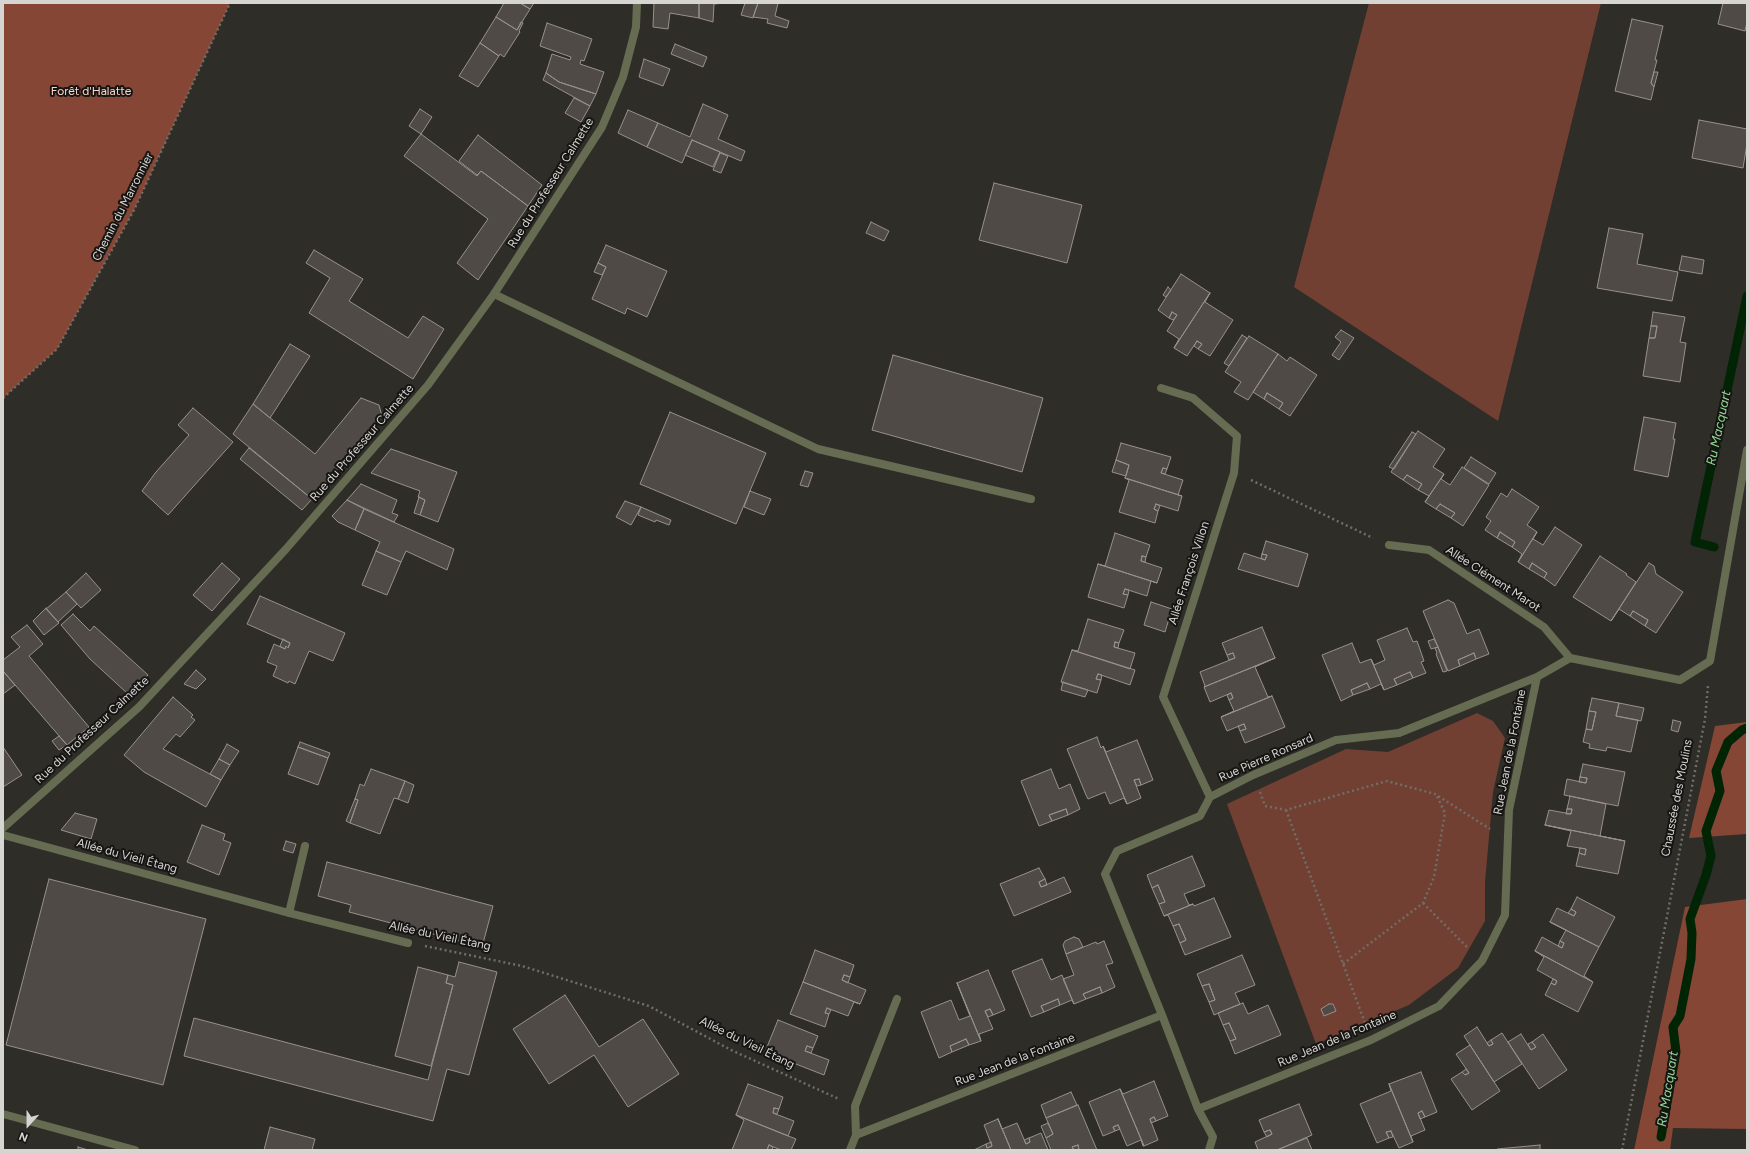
<!DOCTYPE html>
<meta charset="utf-8">
<style>
body{margin:0}
#map{position:relative;width:1750px;height:1153px;overflow:hidden;background:#2f2d27;font-family:Figtree,sans-serif}
canvas{display:block}
.frame{position:absolute;inset:0;border:4px solid #d6d5d1;pointer-events:none}
.north{position:absolute;left:8px;top:1105px;width:40px;height:40px;-webkit-text-stroke:3px #161513;paint-order:stroke;rotate:201deg;font-size:11px;font-weight:700;line-height:16px;text-align:center;color:#d6d5d1}
.north::after{content:'';display:block;margin:auto;width:14px;height:18px;background:#d6d5d1;clip-path:polygon(50% 0,100% 100%,50% 72%,0 100%)}
</style>
<div id="map">
<canvas width="1750" height="1153"></canvas>
<div class="frame"></div>
<div class="north">N</div>
</div>
<script>
const ctx = document.querySelector('canvas').getContext('2d');
ctx.lineJoin = 'round';
function paint(path, color) {
  ctx.fillStyle = color;
  ctx.fill(path, 'evenodd');
}
function shape(rows) {
  const path = new Path2D();
  for (const r of rows) {
    path.moveTo(r[0], r[1]);
    for (let i = 2; i < r.length; i += 2) path.lineTo(r[i], r[i + 1]);
  }
  return path;
}
function trace(path, color, width, dash) {
  ctx.strokeStyle = color;
  ctx.lineWidth = width;
  ctx.lineCap = dash ? 'butt' : 'round';
  ctx.setLineDash(dash || []);
  ctx.stroke(path);
}
function write(font, color, halo, rows, align = 'center') {
  ctx.font = font + ' Figtree,sans-serif';
  ctx.lineWidth = 4;
  ctx.setLineDash([]);
  ctx.textBaseline = 'middle';
  ctx.strokeStyle = halo;
  ctx.fillStyle = color;
  for (const [text, x, y, turn = 0] of rows) {
    ctx.save();
    ctx.translate(x, y);
    ctx.rotate((+turn || 0) * Math.PI / 180);
    ctx.textAlign = isNaN(turn) ? turn : align;
    if (halo) ctx.strokeText(text, 0, 0);
    ctx.fillText(text, 0, 0);
    ctx.restore();
  }
}
paint(shape([
 [1369,3,1601,3,1498,421,1294,287],
 [1477,713,1493,721,1505,738,1493,792,1485,882,1485,921,1458,968,1409,1005,1316,1044,1227,804,1346,749,1388,752]
]), '#714033');
paint(shape([
 [3,3,230,3,134,210,57,349,3,398],
 [1747,722,1747,834,1689,838,1715,726],
 [1747,899,1747,1129,1673,1128,1670,1150,1634,1150,1685,907]
]), '#854635');
trace(shape([
 [1714,547,1695,542,1747,296],
 [1661,1137,1676,1052,1673,1027,1680,1016,1691,959,1692,933,1690,919,1706,875,1711,856,1706,831,1720,791,1716,771,1728,742,1742,730,1747,728]
]), '#002404', 9);
const building = shape([
 [504,3,520,3,530,9,517,30,496,17,504,3],
 [520,3,534,3,530,9,520,3],
 [654,3,699,3,699,18,670,13,668,29,653,27,654,3],
 [699,3,725,3,714,4,713,22,699,18,699,3],
 [745,3,758,3,753,18,741,15,745,3],
 [758,3,778,3,775,16,789,21,787,28,767,23,768,19,753,17,758,3],
 [1723,3,1747,3,1747,22,1745,31,1718,24,1723,3],
 [496,17,517,30,521,22,523,23,519,31,520,32,504,57,500,54,499,56,480,43,496,17],
 [1632,19,1663,26,1655,60,1657,60,1651,83,1654,87,1651,100,1615,91,1632,19],
 [547,23,592,39,584,61,581,60,580,64,604,72,596,94,559,82,546,73,552,54,570,60,571,57,540,46,547,23],
 [480,43,499,56,478,87,459,76,480,43],
 [675,44,707,57,703,67,671,54,675,44],
 [644,59,670,69,663,86,639,77,644,59],
 [1654,72,1658,72,1654,87,1651,83,1654,72],
 [546,73,559,82,596,94,590,106,543,80,546,73],
 [574,98,590,106,581,122,565,113,574,98],
 [703,104,728,115,718,139,745,151,741,161,692,140,682,163,647,147,658,123,690,137,703,104],
 [420,109,432,117,421,134,409,126,420,109],
 [628,110,658,123,647,147,618,133,628,110],
 [1699,120,1747,129,1747,144,1743,168,1692,158,1699,120],
 [421,134,477,176,481,171,528,206,478,280,457,263,488,219,404,156,421,134],
 [478,135,542,185,528,206,481,171,477,175,459,161,478,135],
 [692,140,720,152,713,167,685,155,692,140],
 [720,153,728,156,721,173,713,170,720,153],
 [994,183,1082,205,1067,263,979,240,994,183],
 [871,222,889,231,884,241,866,233,871,222],
 [1609,228,1643,234,1637,264,1678,272,1672,301,1597,288,1609,228],
 [606,245,667,271,647,317,627,308,625,314,592,299,606,267,598,263,606,245],
 [314,250,363,279,349,301,408,338,423,316,444,329,413,379,309,313,330,278,306,263,314,250],
 [1682,256,1704,260,1702,274,1679,270,1682,256],
 [598,263,606,267,602,275,594,272,598,263],
 [1181,274,1210,293,1174,348,1179,339,1167,331,1177,315,1172,312,1169,318,1158,310,1181,274],
 [1168,287,1171,290,1166,297,1163,295,1168,287],
 [1210,293,1205,302,1233,320,1210,356,1198,349,1202,344,1197,341,1187,356,1174,348,1210,293],
 [1172,312,1177,315,1173,320,1169,318,1172,312],
 [1653,312,1685,317,1680,342,1686,343,1680,382,1643,376,1649,338,1655,338,1657,326,1651,326,1653,312],
 [1651,326,1657,326,1655,338,1649,338,1651,326],
 [1341,330,1354,338,1339,360,1332,355,1341,342,1335,337,1341,330],
 [1242,335,1247,338,1229,366,1224,363,1242,335],
 [1249,336,1278,354,1248,400,1234,392,1241,382,1225,372,1249,336],
 [1197,341,1202,344,1198,349,1194,346,1197,341],
 [290,344,310,356,270,418,253,404,290,344],
 [1278,354,1287,361,1290,357,1317,375,1290,416,1279,409,1283,403,1267,393,1264,399,1253,392,1278,354],
 [893,355,1043,398,1022,472,872,430,893,355],
 [1267,393,1283,403,1279,409,1264,399,1267,393],
 [361,398,379,405,382,416,312,499,233,434,253,404,315,454,361,398],
 [193,408,233,442,168,515,142,491,156,472,189,435,178,425,193,408],
 [670,412,766,453,736,524,640,484,670,412],
 [1644,417,1676,423,1673,439,1675,439,1668,477,1634,470,1644,417],
 [1418,431,1445,449,1433,467,1444,474,1425,502,1429,496,1418,490,1422,484,1407,475,1403,480,1391,472,1418,431],
 [1412,432,1416,434,1394,469,1389,467,1412,432],
 [1121,443,1171,457,1167,469,1163,468,1161,473,1183,480,1178,495,1182,496,1125,478,1129,465,1116,460,1121,443],
 [249,448,312,499,302,510,240,459,249,448],
 [391,449,457,472,438,522,420,515,425,500,418,497,420,491,371,473,391,449],
 [1471,457,1496,473,1489,484,1464,468,1471,457],
 [1116,460,1129,465,1126,476,1112,472,1116,460],
 [1462,467,1489,485,1463,526,1451,518,1455,513,1440,504,1436,509,1425,502,1444,474,1441,479,1450,485,1462,467],
 [1163,468,1167,469,1165,474,1161,473,1163,468],
 [805,471,813,473,808,487,800,485,805,471],
 [1407,475,1422,484,1418,490,1403,480,1407,475],
 [1125,478,1182,496,1178,511,1156,504,1154,509,1158,511,1155,523,1119,512,1129,480,1125,478],
 [361,484,397,500,392,513,398,515,394,522,347,500,361,484],
 [1512,489,1539,507,1527,525,1537,532,1518,562,1522,554,1512,547,1515,542,1500,532,1497,538,1485,530,1491,521,1486,517,1501,493,1507,497,1512,489],
 [750,491,771,499,764,515,744,507,750,491],
 [419,497,425,500,420,515,414,513,419,497],
 [347,500,364,509,355,530,338,522,332,516,347,500],
 [625,501,641,507,631,525,616,517,625,501],
 [1156,504,1160,506,1158,511,1154,509,1156,504],
 [1440,504,1455,513,1451,518,1436,509,1440,504],
 [641,507,671,520,669,525,656,520,655,522,638,515,641,507],
 [364,509,454,549,447,570,406,551,401,562,376,551,380,542,355,530,364,509],
 [1555,527,1582,545,1555,586,1544,578,1547,573,1532,563,1529,569,1518,562,1537,532,1533,539,1543,545,1555,527],
 [1500,532,1515,542,1512,547,1497,538,1500,532],
 [1115,533,1150,545,1146,557,1142,556,1141,561,1162,568,1157,583,1098,564,1105,566,1115,533],
 [1266,541,1308,554,1298,587,1238,569,1244,553,1265,560,1267,555,1262,554,1266,541],
 [376,551,401,562,387,595,362,585,376,551],
 [1262,554,1267,555,1265,560,1261,558,1262,554],
 [1142,556,1146,557,1145,562,1141,561,1142,556],
 [1600,556,1627,574,1626,575,1636,582,1611,621,1573,597,1600,556],
 [222,563,240,579,212,611,193,595,222,563],
 [1532,563,1547,573,1544,578,1529,569,1532,563],
 [1649,563,1654,566,1656,574,1683,592,1656,633,1645,626,1648,620,1633,611,1630,616,1619,609,1611,621,1649,563],
 [1098,564,1157,583,1151,581,1147,596,1125,589,1123,594,1128,595,1124,608,1088,597,1098,564],
 [86,573,101,590,81,608,66,592,86,573],
 [1125,589,1129,590,1128,595,1123,594,1125,589],
 [66,592,77,604,58,622,46,609,66,592],
 [260,596,345,633,333,661,309,651,295,684,289,681,288,683,273,676,277,666,267,662,274,644,285,649,286,646,288,648,290,643,247,624,260,596],
 [1448,600,1454,603,1467,634,1479,629,1489,654,1476,659,1474,653,1458,660,1460,666,1448,671,1423,611,1448,600],
 [1151,602,1172,609,1165,632,1144,625,1151,602],
 [46,608,59,623,44,635,33,621,46,608],
 [1633,611,1648,620,1645,626,1630,616,1633,611],
 [73,614,90,631,94,626,148,675,128,694,90,659,61,625,73,614],
 [1088,619,1124,630,1119,643,1115,642,1114,647,1135,653,1130,669,1072,650,1078,651,1088,619],
 [27,625,43,644,29,656,89,727,67,745,3,671,3,660,20,647,11,637,27,625],
 [1262,627,1275,658,1204,687,1205,686,1200,672,1235,658,1233,653,1227,655,1222,643,1262,627],
 [1407,628,1413,642,1417,641,1424,661,1421,662,1426,673,1413,678,1410,672,1394,679,1397,685,1384,690,1371,659,1374,665,1385,660,1377,640,1407,628],
 [283,639,290,643,288,648,286,646,285,649,280,646,283,639],
 [1434,639,1438,647,1431,649,1428,641,1434,639],
 [1115,642,1119,643,1118,648,1114,647,1115,642],
 [1352,643,1360,663,1371,659,1384,690,1381,684,1370,689,1367,683,1351,690,1353,695,1341,701,1322,655,1352,643],
 [1438,647,1447,671,1443,672,1436,654,1437,653,1435,648,1438,647],
 [1072,650,1135,670,1130,685,1098,674,1096,679,1101,680,1097,693,1061,682,1072,650],
 [1233,653,1235,658,1229,660,1227,655,1233,653],
 [1474,653,1476,659,1460,666,1458,660,1474,653],
 [1275,658,1255,667,1268,697,1272,696,1221,717,1234,711,1229,700,1233,698,1231,693,1210,702,1204,687,1275,658],
 [196,670,206,679,196,689,184,684,196,670],
 [3,671,15,685,3,694,3,671],
 [1410,672,1413,678,1397,685,1394,679,1410,672],
 [1098,674,1102,675,1101,680,1096,679,1098,674],
 [1063,682,1088,690,1085,697,1061,690,1063,682],
 [1367,683,1370,689,1353,695,1351,690,1367,683],
 [1231,693,1233,698,1229,700,1227,695,1231,693],
 [1272,696,1285,727,1245,743,1240,731,1246,729,1244,724,1227,731,1221,717,1272,696],
 [173,697,193,715,191,717,195,720,180,737,176,734,163,749,221,780,206,807,144,772,124,755,173,697],
 [1592,698,1619,703,1616,716,1638,720,1631,752,1607,747,1606,751,1589,748,1590,744,1583,742,1586,729,1592,730,1596,712,1589,711,1592,698],
 [1619,703,1644,708,1641,721,1616,716,1619,703],
 [1589,711,1596,712,1592,730,1586,729,1589,711],
 [1673,720,1681,722,1678,732,1671,730,1673,720],
 [1244,724,1246,729,1240,731,1238,726,1244,724],
 [59,736,67,745,59,750,52,741,59,736],
 [1097,737,1101,748,1103,746,1127,804,1124,798,1110,804,1105,792,1088,799,1086,795,1067,749,1097,737],
 [1137,740,1153,780,1141,785,1139,779,1134,780,1141,798,1127,804,1103,746,1106,752,1137,740],
 [300,742,330,753,328,758,298,747,300,742],
 [227,744,239,751,230,765,219,759,227,744],
 [3,747,22,775,3,787,3,747],
 [298,747,328,758,318,785,288,774,298,747],
 [219,759,230,765,221,780,210,774,219,759],
 [1583,764,1625,772,1618,806,1564,795,1567,779,1586,783,1587,778,1580,777,1583,764],
 [371,769,405,781,398,799,394,798,380,834,350,823,358,800,355,799,360,784,364,786,371,769],
 [1051,769,1059,789,1070,784,1080,809,1068,815,1066,809,1049,815,1052,821,1039,826,1021,781,1051,769],
 [1580,777,1587,778,1586,783,1579,782,1580,777],
 [1139,779,1141,785,1137,786,1134,780,1139,779],
 [405,781,414,785,408,803,398,799,405,781],
 [1570,796,1606,804,1600,836,1625,841,1545,825,1549,810,1571,814,1572,809,1567,809,1570,796],
 [355,799,358,800,350,823,346,821,355,799],
 [1066,809,1068,815,1052,821,1049,815,1066,809],
 [1567,809,1572,809,1571,814,1566,814,1567,809],
 [75,813,97,819,91,839,61,830,75,813],
 [202,825,225,834,223,840,231,843,219,875,187,862,202,825],
 [1545,825,1625,841,1618,874,1576,866,1579,853,1585,855,1586,849,1567,846,1571,831,1545,825],
 [286,841,296,844,293,853,283,850,286,841],
 [1580,848,1586,849,1585,855,1579,853,1580,848],
 [1192,856,1205,886,1184,894,1189,905,1193,904,1164,916,1159,904,1165,902,1158,885,1152,888,1147,875,1192,856],
 [327,862,493,906,482,947,349,912,351,905,318,896,327,862],
 [1039,868,1045,879,1039,882,1041,887,1064,877,1071,892,1014,916,1000,884,1039,868],
 [49,879,206,919,163,1085,6,1045,49,879],
 [1045,879,1047,885,1041,887,1039,882,1045,879],
 [1158,885,1165,902,1159,904,1152,888,1158,885],
 [1577,897,1615,917,1599,947,1550,922,1557,908,1574,916,1576,912,1571,909,1577,897],
 [1214,898,1231,937,1185,955,1180,943,1186,940,1179,924,1173,926,1168,915,1164,916,1193,904,1194,906,1214,898],
 [1571,909,1576,912,1574,916,1568,913,1571,909],
 [1550,922,1599,947,1584,976,1593,982,1535,951,1542,937,1562,948,1564,943,1560,941,1566,930,1550,922],
 [1179,924,1186,940,1180,943,1173,926,1179,924],
 [1074,937,1079,939,1083,947,1066,954,1063,945,1065,941,1074,937],
 [1104,941,1113,963,1106,965,1115,987,1102,993,1100,987,1083,994,1086,999,1074,1004,1063,979,1074,975,1066,954,1096,942,1097,944,1104,941],
 [1560,941,1564,943,1562,948,1558,946,1560,941],
 [815,950,854,965,850,977,844,975,842,980,866,990,860,1004,803,982,815,950],
 [1535,951,1593,982,1578,1012,1545,995,1551,983,1555,985,1557,981,1537,970,1544,957,1535,951],
 [1242,955,1255,985,1235,993,1240,1004,1214,1015,1209,1002,1215,1000,1209,984,1202,986,1197,974,1242,955],
 [1042,959,1051,980,1062,975,1074,1004,1072,1000,1060,1005,1058,999,1041,1006,1044,1012,1031,1017,1012,971,1042,959],
 [459,962,497,972,469,1075,447,1069,433,1121,184,1056,194,1018,428,1080,453,985,446,983,448,975,455,977,459,962],
 [418,967,448,975,446,983,453,985,431,1066,395,1056,418,967],
 [988,970,1005,1010,993,1015,990,1009,985,1011,993,1029,979,1034,981,1041,957,983,988,970],
 [844,975,850,977,848,983,842,980,844,975],
 [1553,979,1557,981,1555,985,1551,983,1553,979],
 [803,982,860,1004,854,1002,848,1016,827,1008,825,1013,829,1014,825,1027,790,1014,803,982],
 [957,983,981,1041,969,1045,966,1039,950,1046,952,1052,939,1058,921,1012,951,1000,959,1020,970,1016,957,983],
 [1209,984,1215,1000,1209,1002,1202,986,1209,984],
 [1100,987,1102,993,1086,999,1083,994,1100,987],
 [565,995,599,1047,643,1019,679,1074,628,1107,594,1055,549,1084,513,1029,565,995],
 [1058,999,1060,1005,1044,1012,1041,1006,1058,999],
 [1243,1003,1248,1014,1268,1005,1281,1035,1235,1054,1230,1041,1236,1039,1229,1023,1223,1025,1218,1013,1243,1003],
 [1329,1004,1333,1004,1336,1011,1324,1016,1321,1009,1329,1004],
 [827,1008,831,1010,829,1014,825,1013,827,1008],
 [990,1009,993,1015,988,1017,985,1011,990,1009],
 [778,1020,818,1036,813,1048,807,1046,805,1051,829,1060,824,1075,765,1052,778,1020],
 [1229,1023,1236,1039,1230,1041,1223,1025,1229,1023],
 [1477,1027,1489,1046,1493,1044,1491,1040,1502,1033,1522,1064,1494,1082,1464,1036,1477,1027],
 [1521,1034,1531,1050,1536,1047,1532,1042,1543,1034,1567,1070,1539,1089,1508,1042,1521,1034],
 [966,1039,969,1045,952,1052,950,1046,966,1039],
 [1491,1040,1493,1044,1489,1046,1487,1043,1491,1040],
 [1532,1042,1536,1047,1531,1050,1528,1044,1532,1042],
 [1470,1045,1500,1091,1472,1110,1451,1079,1462,1072,1465,1075,1469,1073,1456,1054,1470,1045],
 [807,1046,813,1048,811,1053,805,1051,807,1046],
 [1466,1069,1469,1073,1465,1075,1462,1072,1466,1069],
 [1421,1072,1437,1112,1425,1117,1422,1111,1418,1113,1425,1130,1411,1136,1413,1142,1389,1084,1421,1072],
 [1154,1081,1168,1116,1156,1121,1154,1117,1150,1119,1158,1140,1144,1146,1120,1089,1123,1094,1154,1081],
 [748,1084,783,1097,779,1109,774,1108,773,1113,794,1121,788,1136,736,1115,748,1084],
 [1389,1084,1413,1142,1399,1148,1391,1131,1386,1132,1389,1138,1377,1143,1360,1104,1391,1091,1389,1084],
 [1120,1089,1144,1146,1143,1146,1141,1140,1127,1146,1118,1125,1113,1127,1115,1131,1103,1136,1089,1102,1120,1089],
 [1071,1092,1077,1105,1046,1118,1041,1105,1071,1092],
 [1299,1104,1312,1135,1277,1150,1258,1150,1255,1142,1272,1134,1270,1130,1264,1132,1259,1120,1299,1104],
 [1078,1105,1097,1150,1079,1150,1078,1145,1072,1147,1074,1150,1051,1150,1046,1138,1053,1134,1046,1118,1078,1105],
 [774,1108,779,1109,777,1114,773,1113,774,1108],
 [1422,1111,1425,1117,1420,1119,1418,1113,1422,1111],
 [736,1115,796,1139,791,1150,781,1150,769,1145,767,1150,732,1150,744,1120,736,1115],
 [1154,1117,1156,1121,1151,1123,1150,1119,1154,1117],
 [998,1119,1002,1129,1017,1123,1026,1144,1030,1142,1029,1138,1041,1133,1048,1150,1011,1150,998,1119],
 [998,1119,1011,1150,974,1150,986,1144,987,1148,992,1146,984,1125,998,1119],
 [1048,1123,1053,1134,1046,1138,1041,1126,1048,1123],
 [1118,1125,1120,1129,1115,1131,1113,1127,1118,1125],
 [270,1127,315,1139,312,1150,264,1150,270,1127],
 [1270,1130,1272,1134,1267,1137,1264,1132,1270,1130],
 [1391,1131,1393,1137,1389,1138,1386,1132,1391,1131],
 [1029,1138,1030,1142,1026,1144,1024,1140,1029,1138],
 [1307,1138,1312,1150,1277,1150,1307,1138],
 [991,1142,992,1146,987,1148,986,1144,991,1142],
 [769,1145,773,1147,772,1150,767,1150,769,1145],
 [1078,1145,1079,1150,1074,1150,1072,1147,1078,1145],
 [1540,1145,1540,1150,1497,1150,1497,1149,1540,1145],
 [78,1147,88,1150,78,1150,78,1147]
]);
paint(building, '#4f4a45');
trace(building, '#97918c', 1);
trace(shape([
 [3,398,57,349,134,210,230,3],
 [1251,480,1373,538],
 [1260,792,1265,806,1286,810,1387,781,1435,794,1490,829],
 [1286,810,1365,1023],
 [1423,903,1468,948],
 [425,946,522,966,649,1006,731,1050,839,1099],
 [1343,964,1423,903,1434,877,1445,813,1436,794],
 [1622,1150,1705,719,1708,686]
]), '#6f6e68', 2.5, [2, 3]);
trace(shape([
 [494,294,818,449,1031,499]
]), '#666c52', 8);
trace(shape([
 [1161,388,1193,398,1237,436,1234,473,1163,697,1210,797],
 [1389,545,1429,550,1544,627,1570,658],
 [3,828,139,707,286,549,428,385,494,294,602,127,623,77,636,27,637,3],
 [3,835,289,913,408,943],
 [289,913,305,846],
 [1162,1015,1105,874,1117,851,1200,816,1210,797,1253,775,1336,740,1399,733,1537,677],
 [1198,1109,1213,1137,1209,1150],
 [3,1114,135,1150],
 [856,1135,855,1106,897,999],
 [850,1150,856,1135,1162,1015,1198,1109,1371,1040,1439,1006,1482,961,1505,915,1509,810,1537,677,1570,658,1680,680,1710,661,1747,450]
]), '#666c52', 8);
write('12px', '#fed5ca', '#161513', [
 ["Forêt d'Halatte",91,91]
]);
write('12px', '#d6d5d1', '#161513', [
 ["Rue du Professeur Calmette",551,183,-58],
 ["Chemin du Marronnier",123,207,-63],
 ["Rue du Professeur Calmette",362,443,-49],
 ["Allée François Villon",1189,573,-72],
 ["Allée Clément Marot",1493,579,33],
 ["Rue du Professeur Calmette",92,730,-43],
 ["Rue Jean de la Fontaine",1510,752,-79],
 ["Rue Pierre Ronsard",1266,758,-24],
 ["Chaussée des Moulins",1677,798,-79],
 ["Allée du Vieil Étang",127,856,15],
 ["Allée du Vieil Étang",440,936,12],
 ["Rue Jean de la Fontaine",1337,1039,-23],
 ["Allée du Vieil Étang",747,1043,26],
 ["Rue Jean de la Fontaine",1015,1060,-21]
]);
write('italic 13px', '#90d994', '#161513', [
 ["Ru Macquart",1719,428,-78],
 ["Ru Macquart",1668,1089,-81]
]);
</script>
